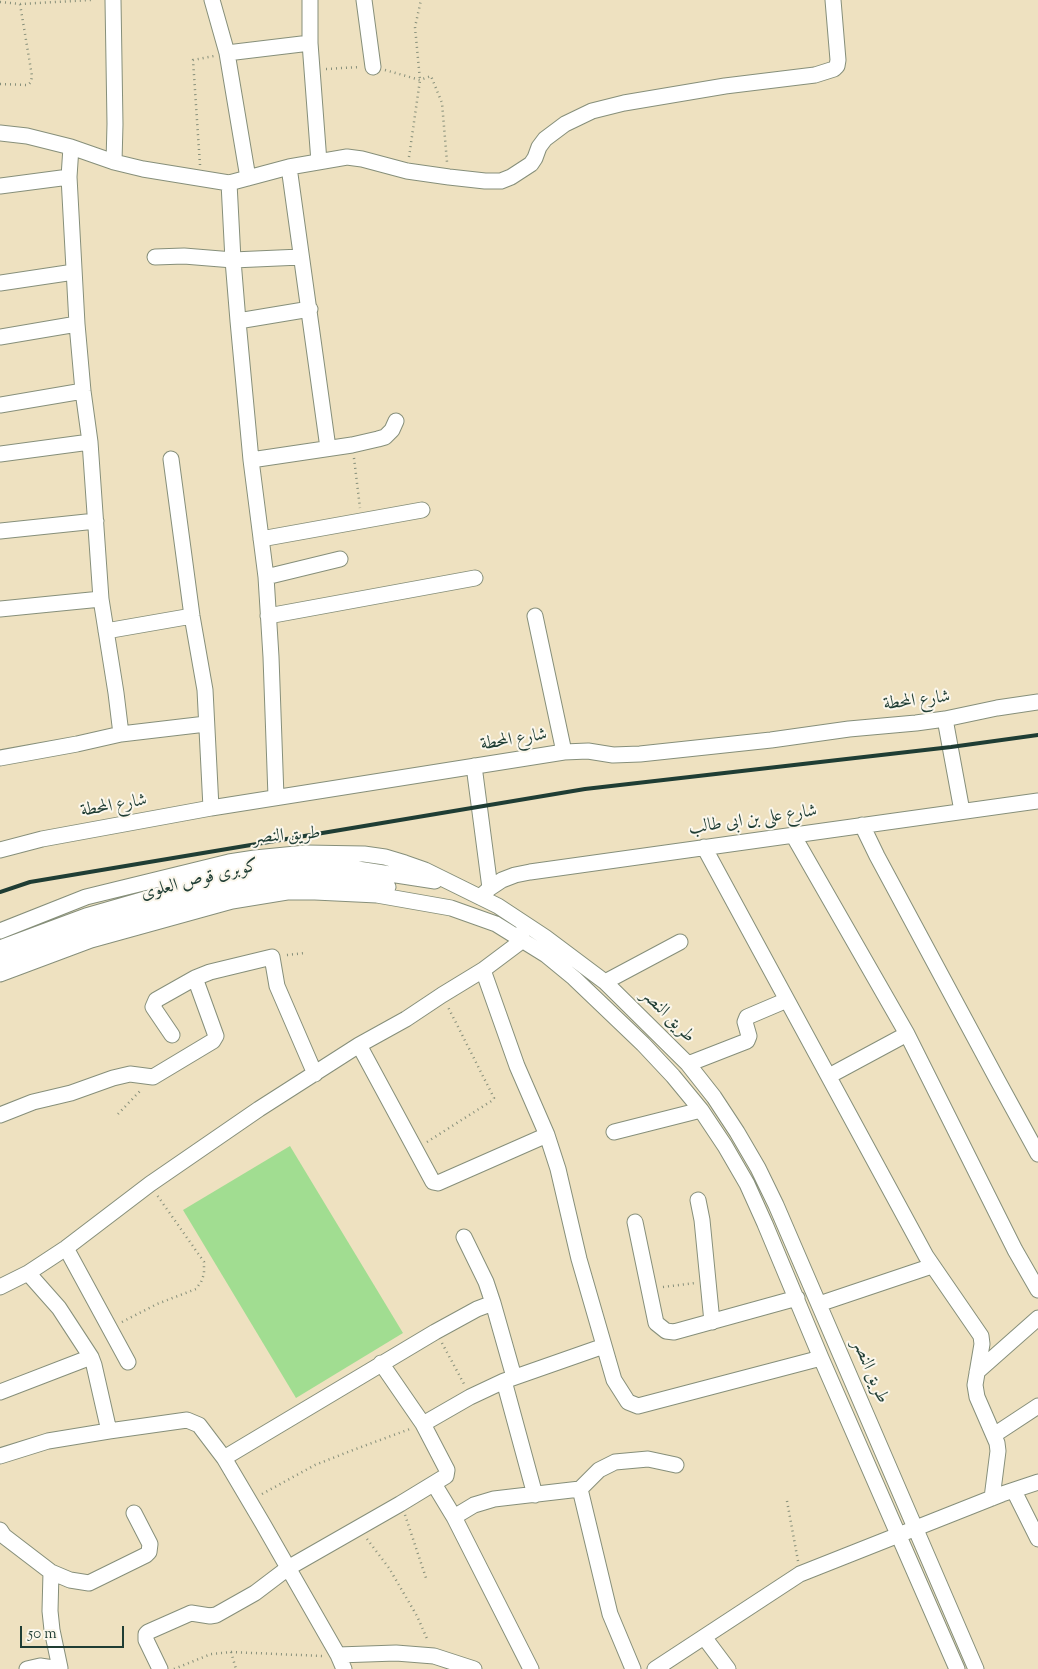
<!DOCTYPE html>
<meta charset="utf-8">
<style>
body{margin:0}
#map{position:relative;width:1038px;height:1669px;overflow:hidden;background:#eee1c0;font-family:"Sorts Mill Goudy",serif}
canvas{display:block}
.scale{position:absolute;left:20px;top:1626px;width:104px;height:22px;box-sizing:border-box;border:2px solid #1f3d34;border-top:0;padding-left:6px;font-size:15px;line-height:18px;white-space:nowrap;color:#1f3d34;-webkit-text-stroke:4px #fbf7ec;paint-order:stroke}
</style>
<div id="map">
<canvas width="1038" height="1669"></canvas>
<div class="scale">50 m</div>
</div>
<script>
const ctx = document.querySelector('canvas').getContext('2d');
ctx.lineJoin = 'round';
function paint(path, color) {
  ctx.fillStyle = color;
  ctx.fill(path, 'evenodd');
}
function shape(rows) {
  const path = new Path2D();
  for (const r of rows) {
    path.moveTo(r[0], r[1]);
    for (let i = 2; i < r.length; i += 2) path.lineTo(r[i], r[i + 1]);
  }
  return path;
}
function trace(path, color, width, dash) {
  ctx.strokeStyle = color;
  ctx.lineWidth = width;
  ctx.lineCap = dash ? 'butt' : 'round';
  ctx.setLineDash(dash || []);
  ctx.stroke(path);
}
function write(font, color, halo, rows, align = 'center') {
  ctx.font = font + ' "Sorts Mill Goudy",Amiri,serif';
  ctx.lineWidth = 4;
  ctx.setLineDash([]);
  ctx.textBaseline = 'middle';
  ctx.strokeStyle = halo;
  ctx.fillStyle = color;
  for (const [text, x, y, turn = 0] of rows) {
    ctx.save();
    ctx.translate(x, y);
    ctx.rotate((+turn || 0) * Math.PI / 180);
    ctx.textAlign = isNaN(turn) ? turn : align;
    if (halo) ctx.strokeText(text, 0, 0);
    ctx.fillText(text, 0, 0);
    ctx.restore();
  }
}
paint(shape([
 [290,1146,403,1333,296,1398,183,1210]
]), '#a1dd91');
const minor = shape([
 [113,0,115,124,114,162],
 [212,0,227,53,248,178],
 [310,0,310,43,319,162],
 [364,0,373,67],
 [227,53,310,43],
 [0,133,27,136,71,147,114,162,143,169,229,183,289,167,347,157,362,159,407,171,449,177,485,181,501,181,511,177,531,164,535,158,539,147,545,139,565,124,592,111,624,103,725,86,815,75,834,69,837,66,838,60,833,0],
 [71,147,69,177,77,324,83,391,90,442,101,599,116,693,121,734],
 [289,167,328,448],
 [229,183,233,260,238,321,251,460,266,577,271,657,276,797],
 [0,186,69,177],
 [155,257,184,256,233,260,301,257],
 [0,283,74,272],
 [238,321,310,309],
 [0,337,77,324],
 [0,405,83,391],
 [0,454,90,442],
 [171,459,192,616,205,690,211,808],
 [251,460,352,445,378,439,385,437,392,430,396,421],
 [0,531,96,521],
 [261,539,422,510],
 [266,577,340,559],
 [0,609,101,599],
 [268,616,475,578],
 [535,616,564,752],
 [106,631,192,616],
 [945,719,962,811],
 [0,758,77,744,121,734,206,724],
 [474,766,490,888],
 [862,825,877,856,998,1081,1038,1154],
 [793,835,907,1034,1015,1250,1038,1290],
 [704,847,926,1256,981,1336,982,1344,975,1385,977,1397,997,1443,998,1451,992,1498],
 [0,850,42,839,211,808,564,752,588,751,613,755,640,754,771,740,849,729,916,723,945,719,997,708,1038,702],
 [480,897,490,888,502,880,515,875,530,872,1038,801],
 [0,931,86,897,229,862,255,858,306,853,364,854,385,857,405,863,425,870,498,906,545,937,605,982,688,1064,714,1097,737,1132,758,1168,776,1205,976,1669],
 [0,948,86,916,201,883,260,871,290,868,351,868,435,881],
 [0,963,91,929,234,889,292,881,321,880,351,882,388,887],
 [483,970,517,1066,547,1135,558,1169,579,1259,614,1380,628,1402,638,1406,821,1358],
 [0,974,91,940,232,901,287,892,315,892,377,895,451,908,496,924,546,955,574,978,643,1044,673,1076,701,1110,725,1146,747,1184,765,1224,821,1358,957,1669],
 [605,982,680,942],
 [172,1035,153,1007,156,1000,195,978],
 [359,1045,433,1182,438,1183,547,1135],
 [688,1064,747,1041,749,1036,745,1022,747,1017,787,1000],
 [829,1076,907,1034],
 [0,1115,33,1102,71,1093,113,1078,130,1074,153,1077,213,1041,216,1036,195,978,210,972,272,957,277,986,315,1074],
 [614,1132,701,1110],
 [698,1200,702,1220,712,1322],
 [635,1222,656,1323,666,1331,674,1332,797,1298],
 [66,1248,128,1362],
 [28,1273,59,1308,91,1357,94,1365,109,1431],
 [0,1287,28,1273,66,1248,150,1184,259,1109,359,1045,406,1019,442,995,483,970,523,940,517,935],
 [493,1303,514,1377],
 [819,1304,932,1266],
 [977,1372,1038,1318],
 [504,1381,535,1495],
 [0,1392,91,1357],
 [423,1424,470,1397,504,1381,604,1346],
 [994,1435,1038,1406],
 [0,1456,48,1441,109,1431,187,1420,199,1425,224,1458,263,1524,338,1655,344,1669],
 [224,1458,435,1332,477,1309,493,1303,486,1282,464,1237],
 [434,1484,454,1517],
 [580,1489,610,1614,633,1669],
 [1014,1491,1038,1539],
 [0,1530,4,1536,51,1572,70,1580,89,1583,146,1555,149,1552,150,1544,134,1513],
 [51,1572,50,1611,52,1630,60,1668],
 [704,1637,728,1669],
 [338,1655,396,1653,434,1656,474,1669],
 [27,1669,40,1666,60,1669],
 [160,1669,146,1640,146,1634,148,1632,191,1613,210,1616,216,1615,255,1593,288,1568,400,1504,446,1476,447,1470,423,1424,381,1363],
 [531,1669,454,1517,474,1505,494,1499,580,1489,599,1470,615,1462,648,1459,676,1465],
 [655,1669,800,1574,1002,1494,1038,1482]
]);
trace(minor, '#868f7a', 17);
trace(shape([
 [0,2,20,4,91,0],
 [326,69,360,67],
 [385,70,420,80,431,76,442,103,447,162],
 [0,84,28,85,31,82,32,76,20,4],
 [409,157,420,80,415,27,421,0],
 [200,165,193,60,214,56],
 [354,458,360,508],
 [287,955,305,953],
 [118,1114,141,1090],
 [427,1142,493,1100,494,1098,448,1007],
 [663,1287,695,1283],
 [122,1322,157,1304,196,1289,201,1282,204,1274,204,1262,157,1195],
 [442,1343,464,1384],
 [262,1494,315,1465,353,1450,410,1429],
 [787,1501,798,1561],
 [405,1515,426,1578],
 [367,1539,389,1568,417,1616,428,1641],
 [231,1652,236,1669],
 [174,1669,211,1654,231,1652,322,1656]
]), '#868f7a', 2.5, [1, 4]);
trace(minor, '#fff', 15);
trace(shape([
 [0,892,30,882,585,789,951,747,1038,735]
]), '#1f3d34', 4);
write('18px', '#1f3d34', '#fbf7ec', [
 ["شارع المحطة",917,702,-7],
 ["شارع المحطة",514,741,-9],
 ["شارع المحطة",114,807,-10],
 ["شارع على بن ابى طالب",753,821,-8],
 ["طريق النصر",287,837,-4],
 ["كوبرى قوص العلوى",200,881,-14],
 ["طريق النصر",667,1017,45],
 ["طريق النصر",869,1372,67]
]);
</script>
